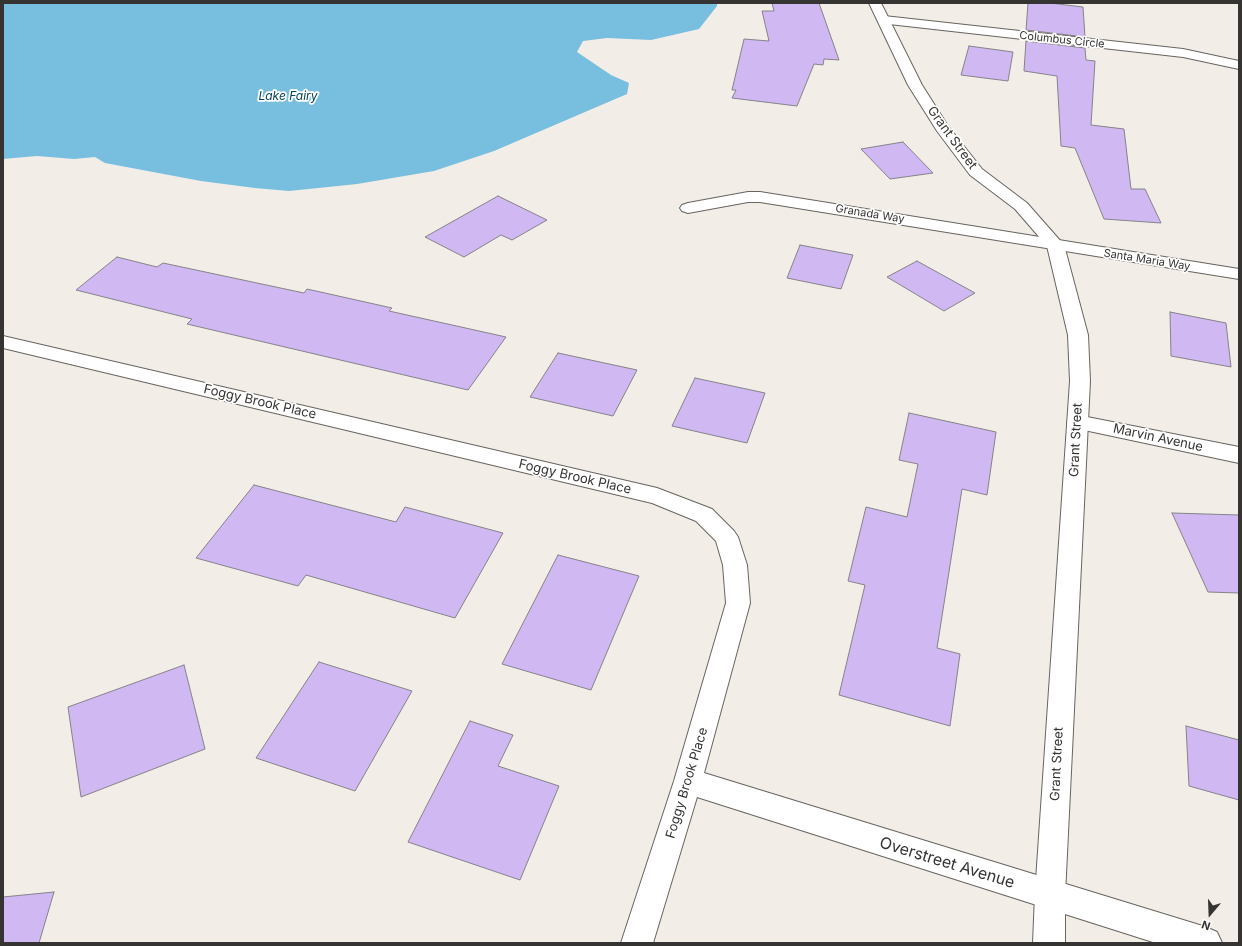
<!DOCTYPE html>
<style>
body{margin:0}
#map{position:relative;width:1242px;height:946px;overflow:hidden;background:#f2ede7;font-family:Inter,sans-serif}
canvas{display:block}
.frame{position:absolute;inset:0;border:4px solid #363432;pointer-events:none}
.north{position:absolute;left:1190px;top:894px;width:40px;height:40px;-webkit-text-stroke:3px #fff;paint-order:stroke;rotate:199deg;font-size:11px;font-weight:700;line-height:16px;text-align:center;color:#363432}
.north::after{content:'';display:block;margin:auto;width:14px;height:18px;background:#363432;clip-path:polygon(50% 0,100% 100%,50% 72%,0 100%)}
</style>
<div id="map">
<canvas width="1242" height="946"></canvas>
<div class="frame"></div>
<div class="north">N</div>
</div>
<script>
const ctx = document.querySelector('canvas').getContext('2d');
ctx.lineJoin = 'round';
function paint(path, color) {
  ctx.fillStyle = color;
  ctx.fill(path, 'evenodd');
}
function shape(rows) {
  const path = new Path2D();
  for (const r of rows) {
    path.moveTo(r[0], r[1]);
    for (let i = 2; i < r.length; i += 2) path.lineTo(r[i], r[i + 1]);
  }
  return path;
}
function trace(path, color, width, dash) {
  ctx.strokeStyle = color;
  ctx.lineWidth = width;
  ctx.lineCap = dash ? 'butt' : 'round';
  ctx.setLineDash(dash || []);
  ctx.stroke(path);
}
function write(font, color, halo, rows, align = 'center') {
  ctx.font = font + ' Inter,sans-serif';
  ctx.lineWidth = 3.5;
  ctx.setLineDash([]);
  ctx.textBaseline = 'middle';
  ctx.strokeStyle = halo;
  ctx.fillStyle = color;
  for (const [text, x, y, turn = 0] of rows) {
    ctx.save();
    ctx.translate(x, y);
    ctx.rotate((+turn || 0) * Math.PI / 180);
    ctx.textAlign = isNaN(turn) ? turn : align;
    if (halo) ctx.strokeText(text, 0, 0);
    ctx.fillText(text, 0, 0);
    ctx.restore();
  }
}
paint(shape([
 [3,3,717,3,717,6,699,29,651,40,607,38,583,41,577,52,611,75,629,83,627,94,494,151,434,171,357,184,289,191,255,188,201,181,105,163,95,157,74,159,37,156,3,159]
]), '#78bede');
const building = shape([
 [772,3,819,3,839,60,824,59,823,65,814,64,797,106,732,98,736,90,732,90,744,39,769,41,762,11,774,11,772,3],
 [1028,3,1050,3,1083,7,1085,37,1026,30,1028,3],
 [1026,41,1085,48,1086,60,1095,61,1091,125,1124,129,1131,189,1145,189,1161,223,1104,219,1075,148,1061,146,1057,76,1024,71,1026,41],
 [969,46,1013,52,1008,81,961,75,969,46],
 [903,142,933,173,890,179,861,149,903,142],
 [498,196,547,220,512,240,501,235,464,257,425,237,498,196],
 [800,245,853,255,841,289,787,278,800,245],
 [117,257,157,267,163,263,304,293,307,289,392,308,389,311,506,337,468,390,187,324,192,319,76,290,117,257],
 [917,261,975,293,944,311,887,277,917,261],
 [1170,312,1226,323,1231,367,1171,356,1170,312],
 [558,353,637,370,613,416,530,397,558,353],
 [695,378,765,393,747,443,672,426,695,378],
 [909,413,996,432,987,495,962,489,937,648,960,654,950,726,839,695,865,585,848,581,866,507,907,517,918,464,899,460,909,413],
 [254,485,396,522,405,507,503,533,455,618,306,575,298,586,196,558,254,485],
 [1172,513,1239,515,1239,593,1208,592,1172,513],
 [558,555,639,576,591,690,502,664,558,555],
 [319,662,412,691,355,791,256,758,319,662],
 [184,665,205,749,81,797,68,707,184,665],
 [470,721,513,735,498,766,559,786,520,880,408,842,470,721],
 [1186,726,1239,740,1239,800,1189,786,1186,726],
 [54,892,39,943,3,943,3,897,54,892]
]);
paint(building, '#d0b8f2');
trace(building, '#858288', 1);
const minor = shape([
 [884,16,1183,49,1239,61,1239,69,1183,57,880,23,878,20,880,17,884,16],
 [748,192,760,192,1239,269,1239,279,760,202,748,202,688,213,682,211,680,208,682,205,688,203,748,192],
 [3,336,657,488,712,509,734,531,738,537,747,565,750,603,704,773,1206,927,1217,932,1222,943,1156,943,697,797,653,943,621,943,674,781,726,603,723,565,716,541,696,521,652,503,3,348,3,336],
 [1077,415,1239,447,1239,463,1070,427,1067,422,1070,417,1077,415]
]);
const tertiary = shape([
 [869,3,881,3,922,85,948,126,982,169,1027,203,1064,245,1088,335,1090,381,1065,895,1065,943,1033,943,1035,895,1070,381,1068,335,1047,246,1015,209,970,175,937,131,908,85,869,3]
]);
trace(minor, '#68645f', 2);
trace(tertiary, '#68645f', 2);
paint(minor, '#fff');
paint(tertiary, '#fff');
write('11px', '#363432', '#fff', [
 ["Columbus Circle",1062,40,6],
 ["Granada Way",870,214,9],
 ["Santa Maria Way",1147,260,9]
]);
write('italic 12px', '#034359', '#fff', [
 ["Lake Fairy",288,96]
]);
write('13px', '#363432', '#fff', [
 ["Grant Street",952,138,54],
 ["Foggy Brook Place",260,402,13],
 ["Marvin Avenue",1158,438,12],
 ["Grant Street",1076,440,-87],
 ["Foggy Brook Place",575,477,13],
 ["Grant Street",1057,764,-87],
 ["Foggy Brook Place",687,783,-73]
]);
write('16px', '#363432', '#fff', [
 ["Overstreet Avenue",947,863,17]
]);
</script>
